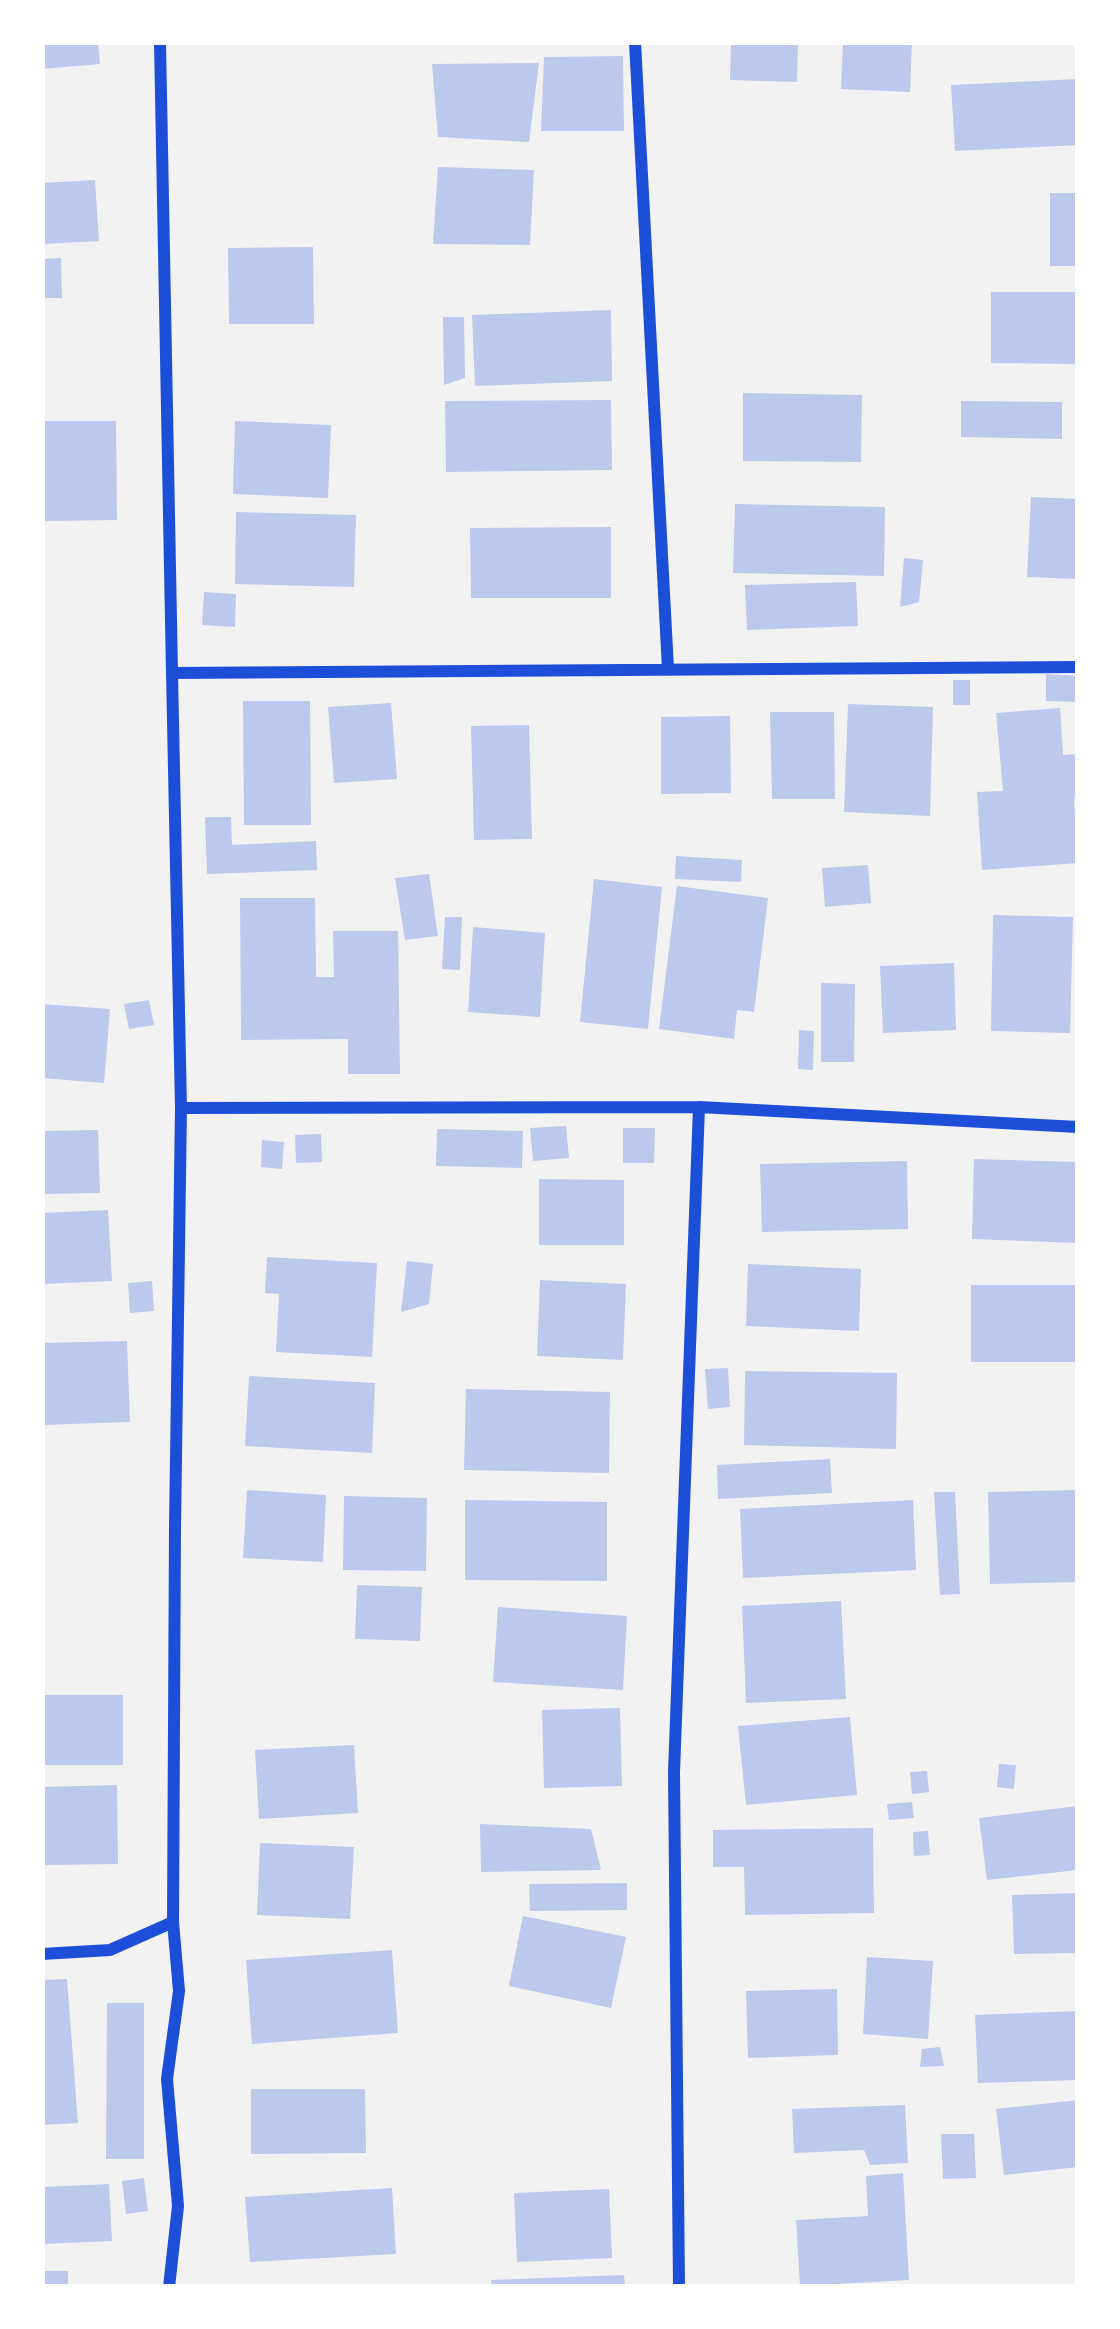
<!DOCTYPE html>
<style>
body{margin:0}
#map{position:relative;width:1120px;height:2329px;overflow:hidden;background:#f2f2f2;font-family:"DM Sans",sans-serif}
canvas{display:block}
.frame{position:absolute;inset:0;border:45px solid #fff;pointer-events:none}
</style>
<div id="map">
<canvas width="1120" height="2329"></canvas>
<div class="frame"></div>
</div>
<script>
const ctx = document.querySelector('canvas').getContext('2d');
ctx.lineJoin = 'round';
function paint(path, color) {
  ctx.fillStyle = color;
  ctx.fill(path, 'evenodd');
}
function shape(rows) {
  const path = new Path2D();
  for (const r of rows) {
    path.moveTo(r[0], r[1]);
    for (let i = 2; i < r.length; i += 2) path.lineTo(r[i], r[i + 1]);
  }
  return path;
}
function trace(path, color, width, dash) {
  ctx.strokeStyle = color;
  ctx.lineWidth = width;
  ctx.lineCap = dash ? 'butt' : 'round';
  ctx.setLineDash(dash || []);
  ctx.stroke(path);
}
paint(shape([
 [42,42,98,42,100,64,42,69],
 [731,42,798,42,797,82,730,80],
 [843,42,912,42,910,92,841,89],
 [623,56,624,131,541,131,544,57],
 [539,63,529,142,438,137,432,64],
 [1078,79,1078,145,955,151,951,85],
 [438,167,534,170,530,245,433,244],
 [95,180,99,241,42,244,42,183],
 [1050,193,1078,193,1078,266,1050,266],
 [313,247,314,324,229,324,228,248],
 [61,258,62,298,42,298,42,259],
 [991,292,1078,292,1078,364,991,363],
 [611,310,612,381,475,386,472,315],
 [443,317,464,317,465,378,444,385],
 [743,393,862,395,861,462,743,461],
 [611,400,612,470,446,472,445,401],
 [961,401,1062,402,1062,439,961,437],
 [42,421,116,421,117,520,42,521],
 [235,421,331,425,328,498,233,494],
 [1031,497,1078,499,1078,579,1027,577],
 [735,504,885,507,884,576,733,573],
 [236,512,356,515,354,587,235,584],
 [611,527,611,598,471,598,470,528],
 [904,558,923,560,919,602,900,607],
 [856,582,858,626,747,630,745,585],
 [204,592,236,594,235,627,202,625],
 [1046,674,1078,676,1078,702,1046,701],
 [953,680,970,680,970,705,953,705],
 [243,701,310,701,311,825,244,825],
 [391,703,397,779,334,783,328,707],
 [848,704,933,707,930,816,844,812],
 [1060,708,1063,755,1078,754,1078,799,1074,799,1078,863,982,870,977,792,1003,791,996,713],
 [770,712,834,712,835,799,772,799],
 [730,716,731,793,661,794,661,717],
 [529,725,532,839,474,840,471,726],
 [205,817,231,817,232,845,316,841,317,870,207,874],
 [676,856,742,860,741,882,675,879],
 [868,865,871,903,825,907,822,868],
 [429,874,438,936,405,940,395,878],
 [594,879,662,887,648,1029,580,1022],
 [677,886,768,898,754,1012,737,1010,734,1039,659,1029],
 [240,898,315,898,316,977,334,977,333,931,398,931,400,1074,348,1074,348,1039,241,1040],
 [993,915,1073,917,1070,1033,991,1031],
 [445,917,462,917,460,970,442,969],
 [473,927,545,933,540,1017,468,1012],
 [954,963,956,1030,883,1033,880,966],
 [821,983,855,984,854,1062,821,1062],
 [149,1000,154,1025,129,1029,124,1004],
 [42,1004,110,1009,104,1083,42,1078],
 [799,1030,814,1031,813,1070,798,1069],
 [566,1126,569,1158,533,1161,530,1128],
 [623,1128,655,1128,654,1163,623,1163],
 [437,1129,523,1131,522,1168,436,1166],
 [98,1130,100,1193,42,1194,42,1131],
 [321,1134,322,1162,296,1163,295,1135],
 [262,1140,284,1142,282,1169,261,1167],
 [974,1159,1078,1162,1078,1243,972,1239],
 [907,1161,908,1229,762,1232,760,1164],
 [539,1179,624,1180,624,1245,539,1245],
 [108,1210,112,1281,42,1284,42,1213],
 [267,1257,377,1263,372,1357,276,1352,279,1294,265,1293],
 [407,1261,433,1264,429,1304,401,1312],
 [748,1264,861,1269,859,1331,746,1326],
 [540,1280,626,1284,623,1360,537,1356],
 [152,1281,154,1311,130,1313,128,1283],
 [971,1285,1078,1285,1078,1362,971,1362],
 [127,1341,130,1422,42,1425,42,1343],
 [728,1368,730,1407,708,1409,705,1369],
 [745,1371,897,1373,896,1449,744,1445],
 [249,1376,375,1383,372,1453,245,1446],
 [466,1389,610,1392,609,1473,464,1470],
 [830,1459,832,1493,718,1499,717,1465],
 [247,1490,326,1495,323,1562,243,1558],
 [1078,1490,1078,1582,990,1584,988,1492],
 [934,1492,955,1492,960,1594,940,1595],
 [344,1496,427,1498,426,1571,343,1570],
 [465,1500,607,1502,607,1581,465,1580],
 [913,1500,916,1570,743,1578,740,1509],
 [357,1585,422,1587,420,1641,355,1639],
 [841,1601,846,1699,746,1703,742,1606],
 [498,1607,627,1616,623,1690,493,1682],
 [42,1695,123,1695,123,1765,42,1765],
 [620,1708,622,1786,544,1788,542,1710],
 [850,1717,857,1795,746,1805,738,1726],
 [354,1745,358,1813,259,1819,255,1750],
 [999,1764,1016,1765,1014,1789,997,1787],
 [927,1771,929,1792,912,1794,910,1772],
 [117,1785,118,1864,42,1865,42,1787],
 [912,1802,914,1818,889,1820,887,1804],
 [1078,1806,1078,1870,987,1880,979,1818],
 [480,1824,591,1829,601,1870,481,1872],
 [873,1828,874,1913,745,1915,744,1867,713,1867,713,1830],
 [928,1831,930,1855,914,1856,913,1832],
 [260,1843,354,1847,350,1919,257,1915],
 [627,1883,627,1910,530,1911,529,1884],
 [1078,1893,1078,1953,1014,1954,1012,1895],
 [523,1916,626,1937,611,2008,509,1986],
 [392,1950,398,2033,252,2044,246,1960],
 [867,1957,933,1961,928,2039,863,2034],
 [67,1979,78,2123,42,2125,42,1980],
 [837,1989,838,2055,748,2058,746,1991],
 [107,2003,144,2003,144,2159,106,2159],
 [1078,2011,1078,2080,978,2083,975,2015],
 [940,2047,944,2066,920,2067,922,2049],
 [251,2089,365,2089,366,2153,251,2154],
 [1078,2100,1078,2167,1004,2175,996,2109],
 [905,2105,908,2163,870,2165,864,2150,794,2153,792,2109],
 [941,2134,974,2134,976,2178,943,2179],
 [903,2173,909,2280,800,2286,796,2220,868,2216,866,2176],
 [144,2178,148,2211,126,2214,122,2181],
 [109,2184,112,2241,42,2244,42,2187],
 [392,2188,396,2254,250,2262,245,2197],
 [609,2189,612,2258,517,2262,514,2193],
 [42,2271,68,2271,68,2287,42,2287],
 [624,2275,625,2287,492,2287,491,2280]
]), '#bdc9ec');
trace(shape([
 [160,42,172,673],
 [635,42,668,669],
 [181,1108,699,1107,1078,1127],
 [42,1954,110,1950,173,1922],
 [169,2287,178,2206,167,2079,179,1991,173,1922,175,1527,181,1108,172,673,1078,667],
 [679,2287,674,1772,699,1107]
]), '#1d4ed8', 12);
</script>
